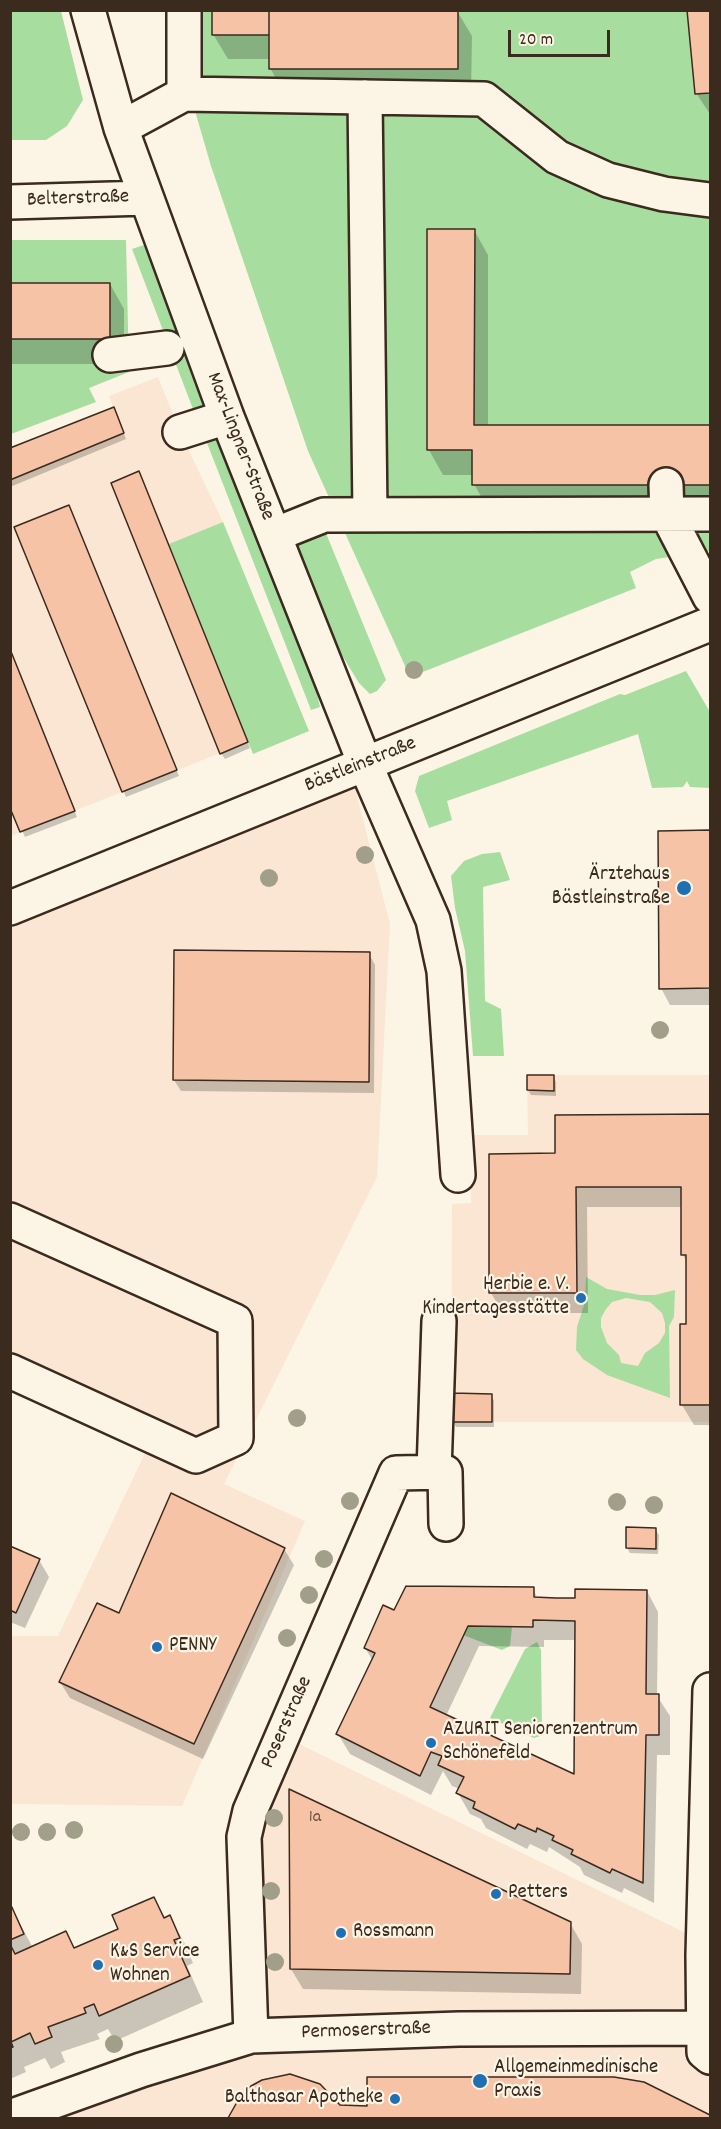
<!DOCTYPE html>
<meta charset="utf-8">
<style>
body{margin:0}
#map{position:relative;width:721px;height:2129px;overflow:hidden;background:#fcf5e5;font-family:Dekko,sans-serif}
canvas{display:block}
.frame{position:absolute;inset:0;border:12px solid #3b2a1e;pointer-events:none}
.scale{position:absolute;left:508px;top:30px;width:102px;height:27px;box-sizing:border-box;border:3px solid #3b2a1e;border-top:0;padding-left:8px;font-size:18px;line-height:21px;white-space:nowrap;color:#3b2a1e;-webkit-text-stroke:4px #fcf5e5;paint-order:stroke}
</style>
<div id="map">
<canvas width="721" height="2129"></canvas>
<div class="frame"></div>
<div class="scale">20 m</div>
</div>
<script>
const ctx = document.querySelector('canvas').getContext('2d');
ctx.lineJoin = 'round';
function paint(path, color) {
  ctx.fillStyle = color;
  ctx.fill(path, 'evenodd');
}
function shape(rows) {
  const path = new Path2D();
  for (const r of rows) {
    path.moveTo(r[0], r[1]);
    for (let i = 2; i < r.length; i += 2) path.lineTo(r[i], r[i + 1]);
  }
  return path;
}
function trace(path, color, width, dash) {
  ctx.strokeStyle = color;
  ctx.lineWidth = width;
  ctx.lineCap = dash ? 'butt' : 'round';
  ctx.setLineDash(dash || []);
  ctx.stroke(path);
}
function write(font, color, halo, rows, align = 'center') {
  ctx.font = font + ' Dekko,sans-serif';
  ctx.lineWidth = 4.5;
  ctx.setLineDash([]);
  ctx.textBaseline = 'middle';
  ctx.strokeStyle = halo;
  ctx.fillStyle = color;
  for (const [text, x, y, turn = 0] of rows) {
    ctx.save();
    ctx.translate(x, y);
    ctx.rotate((+turn || 0) * Math.PI / 180);
    ctx.textAlign = isNaN(turn) ? turn : align;
    if (halo) ctx.strokeText(text, 0, 0);
    ctx.fillText(text, 0, 0);
    ctx.restore();
  }
}
paint(shape([
 [158,377,180,432,223,522,169,545,248,742,11,836,11,448,113,407,109,396],
 [347,757,390,924,377,1177,224,1484,305,1521,182,1806,11,1804,11,1636,58,1636,147,1449,11,1388,11,893],
 [527,1075,710,1075,710,1422,451,1422,452,1204,471,1203,470,1135,528,1135],
 [291,1740,692,1936,710,1951,710,2118,11,2118,261,2025,256,1824]
]), '#fae6d2');
paint(shape([
 [11,10,61,11,83,100,67,126,46,140,11,140],
 [166,11,710,11,710,551,656,559,630,572,636,588,410,677,308,451,211,166],
 [11,240,126,240,129,372,89,388,96,402,11,434],
 [147,244,211,413,196,417,132,249],
 [215,421,313,676,320,707,311,710,200,425],
 [321,521,386,680,377,691,370,694,359,683,340,652,291,532],
 [223,522,309,731,253,754,169,544],
 [686,671,710,712,710,788,690,787,687,781,683,787,652,788,638,734,447,801,452,820,429,828,415,791,419,776,620,694,625,695],
 [500,852,510,880,483,887,485,1001,501,1009,504,1056,473,1056,465,951,455,908,451,876,464,861,482,854],
 [586,1277,607,1289,640,1295,655,1295,675,1290,674,1317,669,1326,670,1398,607,1375,583,1359,576,1350,577,1327,585,1302],
 [626,1298,650,1302,662,1313,665,1323,665,1333,659,1343,645,1353,638,1366,621,1363,619,1355,607,1343,601,1327,601,1318,606,1309,612,1302],
 [468,1626,512,1627,510,1646,502,1650,463,1635],
 [537,1642,541,1650,542,1730,540,1736,534,1738,490,1718,525,1649]
]), '#a8dda0');
paint(shape([
 [689,10,710,10,710,114,696,93],
 [457,11,472,36,471,94,285,94,270,68,271,59,228,59,213,34],
 [474,230,488,255,488,426,710,426,710,509,488,509,474,484,474,475,443,475,429,450],
 [10,284,110,284,124,309,124,364,10,364],
 [116,414,126,439,10,487,10,449],
 [142,479,250,748,225,759,221,753],
 [71,512,179,776,126,797,16,528],
 [10,650,77,817,25,837,10,804],
 [660,832,710,832,710,1005,670,1005,661,988],
 [369,954,375,965,374,1093,181,1091,174,1080],
 [553,1076,556,1082,556,1096,531,1095,528,1090],
 [556,1116,710,1116,710,1425,694,1425,682,1405,687,1325,687,1263,683,1255,683,1207,587,1207,588,1313,503,1313,491,1293,557,1155],
 [491,1395,494,1401,494,1427,456,1427,453,1421],
 [655,1529,659,1535,658,1554,630,1553,627,1548],
 [10,1547,39,1560,49,1577,25,1628,10,1622],
 [284,1549,294,1565,203,1759,70,1698,60,1682,120,1615],
 [533,1589,538,1599,577,1599,647,1591,658,1612,657,1696,670,1716,670,1755,657,1755,654,1903,624,1888,622,1893,584,1875,580,1867,549,1847,547,1852,530,1844,527,1849,486,1828,481,1819,470,1814,458,1793,460,1789,452,1786,443,1771,431,1795,350,1754,338,1734,373,1661,365,1648,395,1612],
 [544,1640,576,1640,575,1776,446,1716,479,1646,544,1647],
 [154,1898,166,1919,169,1917,184,1942,193,1963,187,1966,203,2002,115,2041,108,2029,97,2034,100,2039,61,2052,65,2062,51,2069,45,2058,24,2067,26,2072,10,2079,10,1905,33,1948,66,1933,75,1949,120,1930],
 [570,1923,582,1944,581,1994,303,1989,291,1969],
 [643,2084,710,2118,230,2118,243,2096,369,2107]
]), '#0003');
const building = shape([
 [212,10,269,10,269,35,212,35,212,10],
 [269,10,458,10,458,69,269,69,269,10],
 [687,10,710,10,710,93,695,94,687,10],
 [427,229,475,229,474,425,710,425,710,485,472,485,472,450,427,450,427,229],
 [10,283,110,283,110,339,10,339,10,283],
 [114,407,124,433,10,480,10,448,114,407],
 [139,471,248,742,220,754,111,483,139,471],
 [69,505,177,770,122,792,14,527,69,505],
 [10,649,75,811,20,832,10,808,10,649],
 [710,830,710,988,659,989,658,831,710,830],
 [174,950,370,952,369,1082,173,1080,174,950],
 [527,1075,554,1075,554,1091,527,1090,527,1075],
 [710,1114,710,1405,680,1405,680,1324,686,1324,686,1255,681,1255,681,1187,576,1187,577,1293,489,1293,489,1154,555,1153,555,1115,710,1114],
 [452,1393,492,1394,492,1422,451,1422,452,1393],
 [171,1493,285,1548,194,1744,59,1682,97,1603,119,1613,171,1493],
 [626,1527,656,1528,656,1549,626,1548,626,1527],
 [10,1546,40,1559,16,1613,10,1610,10,1546],
 [406,1586,534,1587,534,1597,556,1598,575,1598,575,1589,647,1590,646,1694,659,1694,659,1735,646,1735,643,1883,612,1869,610,1873,571,1854,573,1850,552,1840,554,1836,537,1828,536,1832,518,1824,515,1829,473,1808,475,1802,456,1793,464,1777,438,1765,442,1756,431,1752,420,1776,336,1734,375,1653,364,1648,383,1605,394,1610,406,1586],
 [533,1620,575,1621,574,1774,430,1707,468,1626,533,1627,533,1620],
 [289,1789,571,1922,570,1974,290,1969,289,1789],
 [154,1897,164,1918,170,1915,180,1938,174,1940,190,1976,99,2016,94,2004,84,2008,86,2013,48,2027,52,2037,35,2044,30,2033,11,2042,13,2047,10,2048,10,1944,15,1954,66,1931,74,1948,118,1929,112,1915,154,1897],
 [10,1903,24,1934,10,1940,10,1903],
 [290,2074,320,2084,340,2105,367,2106,367,2077,614,2077,644,2082,710,2115,710,2118,228,2118,241,2095,251,2086,262,2080,290,2074]
]);
paint(building, '#f6c3a6');
trace(building, '#3b2a1e', 1.5);
const minor = shape([
 [88,10,121,128,227,417,365,764,433,920,444,971,458,1175],
 [184,10,184,94],
 [365,97,370,514],
 [121,128,184,94,484,99,557,157,608,180,664,194,710,200],
 [10,202,146,198],
 [110,355,167,348],
 [180,432,227,417],
 [666,485,667,514,710,597],
 [274,535,324,515,710,514],
 [10,908,710,624],
 [10,1220,235,1321,236,1438,196,1456,10,1371],
 [434,1472,439,1321],
 [710,1690,703,1955,704,2052,710,2057],
 [251,2036,244,1837,250,1811,396,1473,445,1472,446,1524],
 [10,2117,141,2070,251,2036,459,2029,710,2028]
]);
trace(minor, '#3b2a1e', 38);
trace(minor, '#fcf5e5', 33);
ctx.fillStyle = '#a19e89';
for (const [x, y] of [
 [414,670],
 [365,855],
 [269,878],
 [660,1030],
 [297,1418],
 [350,1501],
 [617,1502],
 [654,1505],
 [324,1559],
 [309,1595],
 [287,1638],
 [274,1818],
 [74,1830],
 [21,1832],
 [47,1832],
 [271,1891],
 [275,1962],
 [114,2044]
]) {
  ctx.beginPath();
  ctx.arc(x, y, 9, 0, 2 * Math.PI);
  ctx.fill();
}
for (const [x, y, r, color] of [
 [684,888,8,"#1f6fb2"],
 [581,1298,6,"#1f6fb2"],
 [157,1647,6,"#1f6fb2"],
 [431,1743,6,"#1f6fb2"],
 [496,1894,6,"#1f6fb2"],
 [341,1933,6,"#1f6fb2"],
 [98,1965,6,"#1f6fb2"],
 [480,2081,8,"#1f6fb2"],
 [395,2099,6,"#1f6fb2"]
]) {
  const dot = new Path2D();
  dot.arc(x, y, r, 0, 2 * Math.PI);
  ctx.fillStyle = color;
  ctx.fill(dot);
  trace(dot, '#fcf5e5', 2);
}
write('18px', '#6a5040', null, [
 ["1a",315,1819]
]);
write('21px', '#3b2a1e', '#fcf5e5', [
 ["Belterstraße",78,200,-2],
 ["Max-Lingner-Straße",239,447,69],
 ["Bästleinstraße",361,766,-22],
 ["Poserstraße",288,1723,-66],
 ["Permoserstraße",366,2032,-2]
]);
write('21px', '#3b2a1e', '#fcf5e5', [
 ["Ärztehaus",670,876,"right"],
 ["Bästleinstraße",670,900,"right"],
 ["Herbie e. V.",569,1286,"right"],
 ["Kindertagesstätte",569,1310,"right"],
 ["PENNY",169,1647],
 ["AZURIT Seniorenzentrum",443,1731],
 ["Schönefeld",443,1755],
 ["Petters",508,1894],
 ["Rossmann",353,1933],
 ["K&S Service",110,1953],
 ["Wohnen",110,1977],
 ["Allgemeinmedinische",494,2069],
 ["Praxis",494,2093],
 ["Balthasar Apotheke",383,2099,"right"]
], 'left');
</script>
